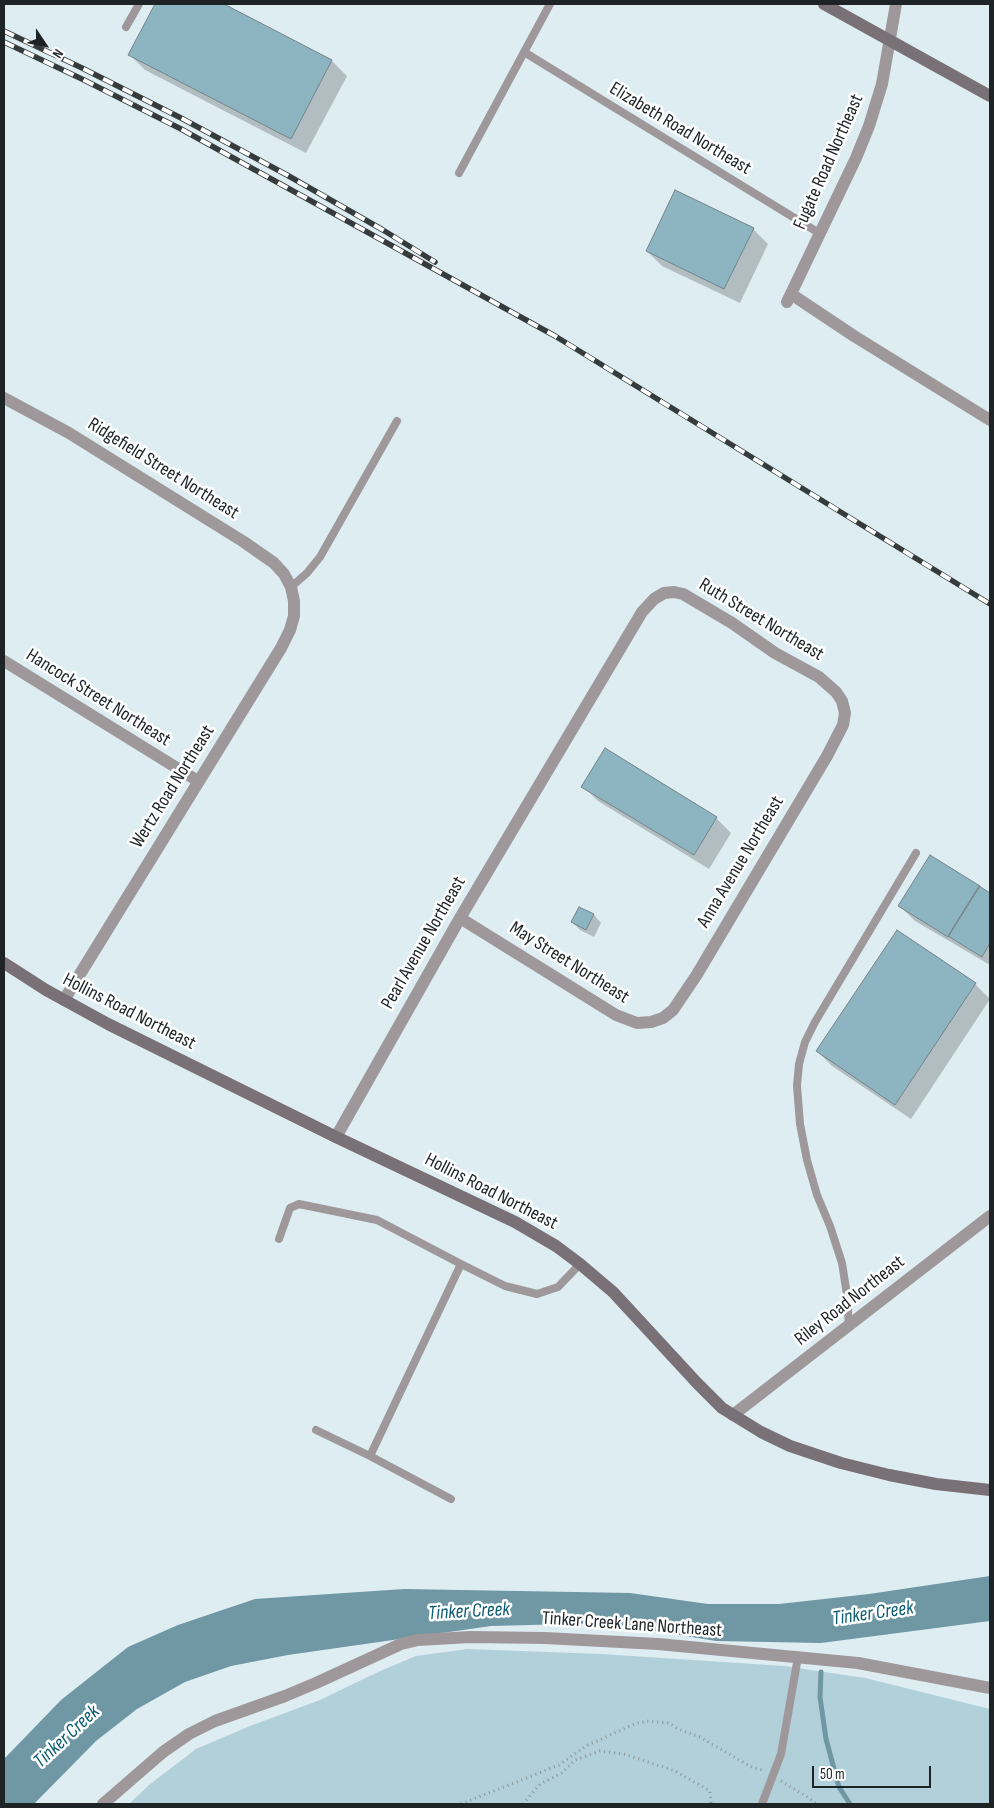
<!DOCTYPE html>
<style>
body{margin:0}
#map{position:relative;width:994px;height:1808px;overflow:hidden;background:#deedf2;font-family:"Sofia Sans Condensed",sans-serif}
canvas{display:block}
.frame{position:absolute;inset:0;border:5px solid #1e2325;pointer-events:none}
.north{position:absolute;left:20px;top:20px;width:50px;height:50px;-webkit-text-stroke:4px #fff;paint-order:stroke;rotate:124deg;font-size:14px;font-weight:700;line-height:20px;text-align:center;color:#1e2325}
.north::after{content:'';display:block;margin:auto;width:18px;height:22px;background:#1e2325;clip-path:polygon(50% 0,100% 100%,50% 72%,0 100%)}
.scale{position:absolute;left:812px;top:1766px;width:119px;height:22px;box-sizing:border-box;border:2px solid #1e2325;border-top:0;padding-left:6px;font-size:15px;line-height:18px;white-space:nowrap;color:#1e2325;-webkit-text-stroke:4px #fff;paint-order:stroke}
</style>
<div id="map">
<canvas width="994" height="1808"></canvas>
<div class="frame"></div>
<div class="north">N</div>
<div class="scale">50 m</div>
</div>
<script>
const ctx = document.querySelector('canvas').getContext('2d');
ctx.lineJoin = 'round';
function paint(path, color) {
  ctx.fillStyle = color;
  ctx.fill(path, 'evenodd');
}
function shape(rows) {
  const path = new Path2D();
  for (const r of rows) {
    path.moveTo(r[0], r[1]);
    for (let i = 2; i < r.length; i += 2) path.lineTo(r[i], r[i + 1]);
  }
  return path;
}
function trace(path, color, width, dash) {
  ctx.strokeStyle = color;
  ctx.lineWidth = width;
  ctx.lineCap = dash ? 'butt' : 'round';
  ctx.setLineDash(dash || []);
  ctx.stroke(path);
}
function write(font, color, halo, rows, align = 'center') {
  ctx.font = font + ' "Sofia Sans Condensed",sans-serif';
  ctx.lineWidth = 5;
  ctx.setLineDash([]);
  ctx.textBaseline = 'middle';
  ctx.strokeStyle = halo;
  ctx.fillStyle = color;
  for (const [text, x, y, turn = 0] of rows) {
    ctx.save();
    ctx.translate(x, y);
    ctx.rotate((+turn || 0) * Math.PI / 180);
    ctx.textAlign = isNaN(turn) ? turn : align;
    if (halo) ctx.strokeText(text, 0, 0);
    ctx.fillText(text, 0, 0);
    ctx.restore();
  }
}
paint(shape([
 [467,1649,602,1654,784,1666,865,1678,990,1709,990,1804,129,1804,149,1785,196,1749,250,1726,320,1700,378,1672,416,1656]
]), '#b2d0da');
paint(shape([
 [990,1576,990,1621,821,1643,716,1641,607,1623,491,1626,288,1655,231,1666,185,1682,137,1709,96,1741,34,1804,4,1804,4,1759,61,1700,128,1647,178,1625,255,1599,404,1589,630,1593,708,1604,779,1604,869,1594]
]), '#7097a4');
paint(shape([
 [156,4,221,4,332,61,347,76,306,153,145,70,130,55],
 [753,229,768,244,740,303,662,266,647,251],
 [583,786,716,818,731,833,709,869,598,801],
 [981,889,990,895,990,965,915,921,900,906],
 [579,908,594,915,601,923,594,937,580,930,572,922],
 [897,932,975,984,990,999,911,1119,832,1066,817,1051]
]), '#0003');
trace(shape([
 [821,1672,820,1697,826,1739,839,1787,850,1804]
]), '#7097a4', 5);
const building = shape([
 [155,4,224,4,332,60,291,139,128,55,155,4],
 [675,190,754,228,724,289,646,251,675,190],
 [605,748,717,817,694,855,581,787,605,748],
 [930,855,980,886,948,937,898,906,930,855],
 [979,886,990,893,990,943,982,957,948,936,979,886],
 [579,907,594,914,586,930,571,922,579,907],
 [897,930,976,983,895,1105,816,1051,897,930]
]);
paint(building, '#8cb4c1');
trace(building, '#758387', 1);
trace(shape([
 [781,1781,809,1798,816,1804],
 [461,1804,559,1765,586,1746,637,1723,647,1721,669,1723,678,1729,700,1737,753,1768,763,1770],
 [523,1804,540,1784,562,1773,575,1760,600,1751,624,1754,675,1771,710,1791,711,1804]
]), '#8a9598', 3, [1, 4]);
trace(shape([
 [126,27,139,4],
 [524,52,819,233],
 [459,173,550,4],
 [291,587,307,573,320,557,397,421],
 [279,1239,290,1208,299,1204,377,1220,461,1264],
 [849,1327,847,1295,842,1263,830,1226,817,1195,807,1160,800,1124,797,1086,799,1064,805,1042,815,1022,916,853],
 [316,1430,370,1456,451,1499],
 [370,1456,461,1264,505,1286,537,1294,558,1287,580,1264],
 [762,1804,781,1754,798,1657]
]), '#9e989b', 8);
trace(shape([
 [791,294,854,336,990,420],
 [787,302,856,158,869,126,882,84,896,4],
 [4,398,69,433,244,542,274,563,284,574,291,587,294,601,294,616,290,630,281,648,64,1000],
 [4,661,198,781],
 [336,1137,460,918,642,612,654,599,664,593,674,592,683,594,732,623,775,653,819,677,836,692,842,701,845,713,843,725,827,756,696,976,673,1010,663,1018,651,1022,637,1023,616,1015,460,918],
 [733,1415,990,1216],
 [103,1804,163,1752,189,1734,215,1721,285,1696,316,1683,401,1644,418,1640,470,1637,545,1638,658,1644,858,1663,990,1688]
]), '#9e989b', 12);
trace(shape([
 [824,4,990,96],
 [4,963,46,990,108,1024,336,1137,515,1222,556,1246,580,1264,613,1292,697,1383,722,1408,761,1432,790,1446,841,1463,889,1475,936,1484,990,1490]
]), '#797176', 12);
const rail = shape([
 [4,31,82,68,181,118,287,175,383,230,435,262],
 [4,42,84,80,181,129,555,336,990,604]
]);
trace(rail, '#363c3e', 5.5);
trace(rail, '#fff', 4, [11]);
write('19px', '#1e2325', '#fff', [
 ["Elizabeth Road Northeast",680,129,31],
 ["Fugate Road Northeast",829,162,-66],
 ["Ridgefield Street Northeast",163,469,32],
 ["Ruth Street Northeast",761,620,31],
 ["Hancock Street Northeast",98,698,32],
 ["Wertz Road Northeast",173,787,-58],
 ["Anna Avenue Northeast",741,862,-59],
 ["Pearl Avenue Northeast",424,943,-60],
 ["May Street Northeast",569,963,32],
 ["Hollins Road Northeast",129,1012,27],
 ["Hollins Road Northeast",491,1192,27],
 ["Riley Road Northeast",850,1301,-38],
 ["Tinker Creek Lane Northeast",632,1625,4]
]);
write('italic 20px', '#0c5c70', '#fff', [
 ["Tinker Creek",469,1612,-3],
 ["Tinker Creek",873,1614,-8],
 ["Tinker Creek",67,1737,-43]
]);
</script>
